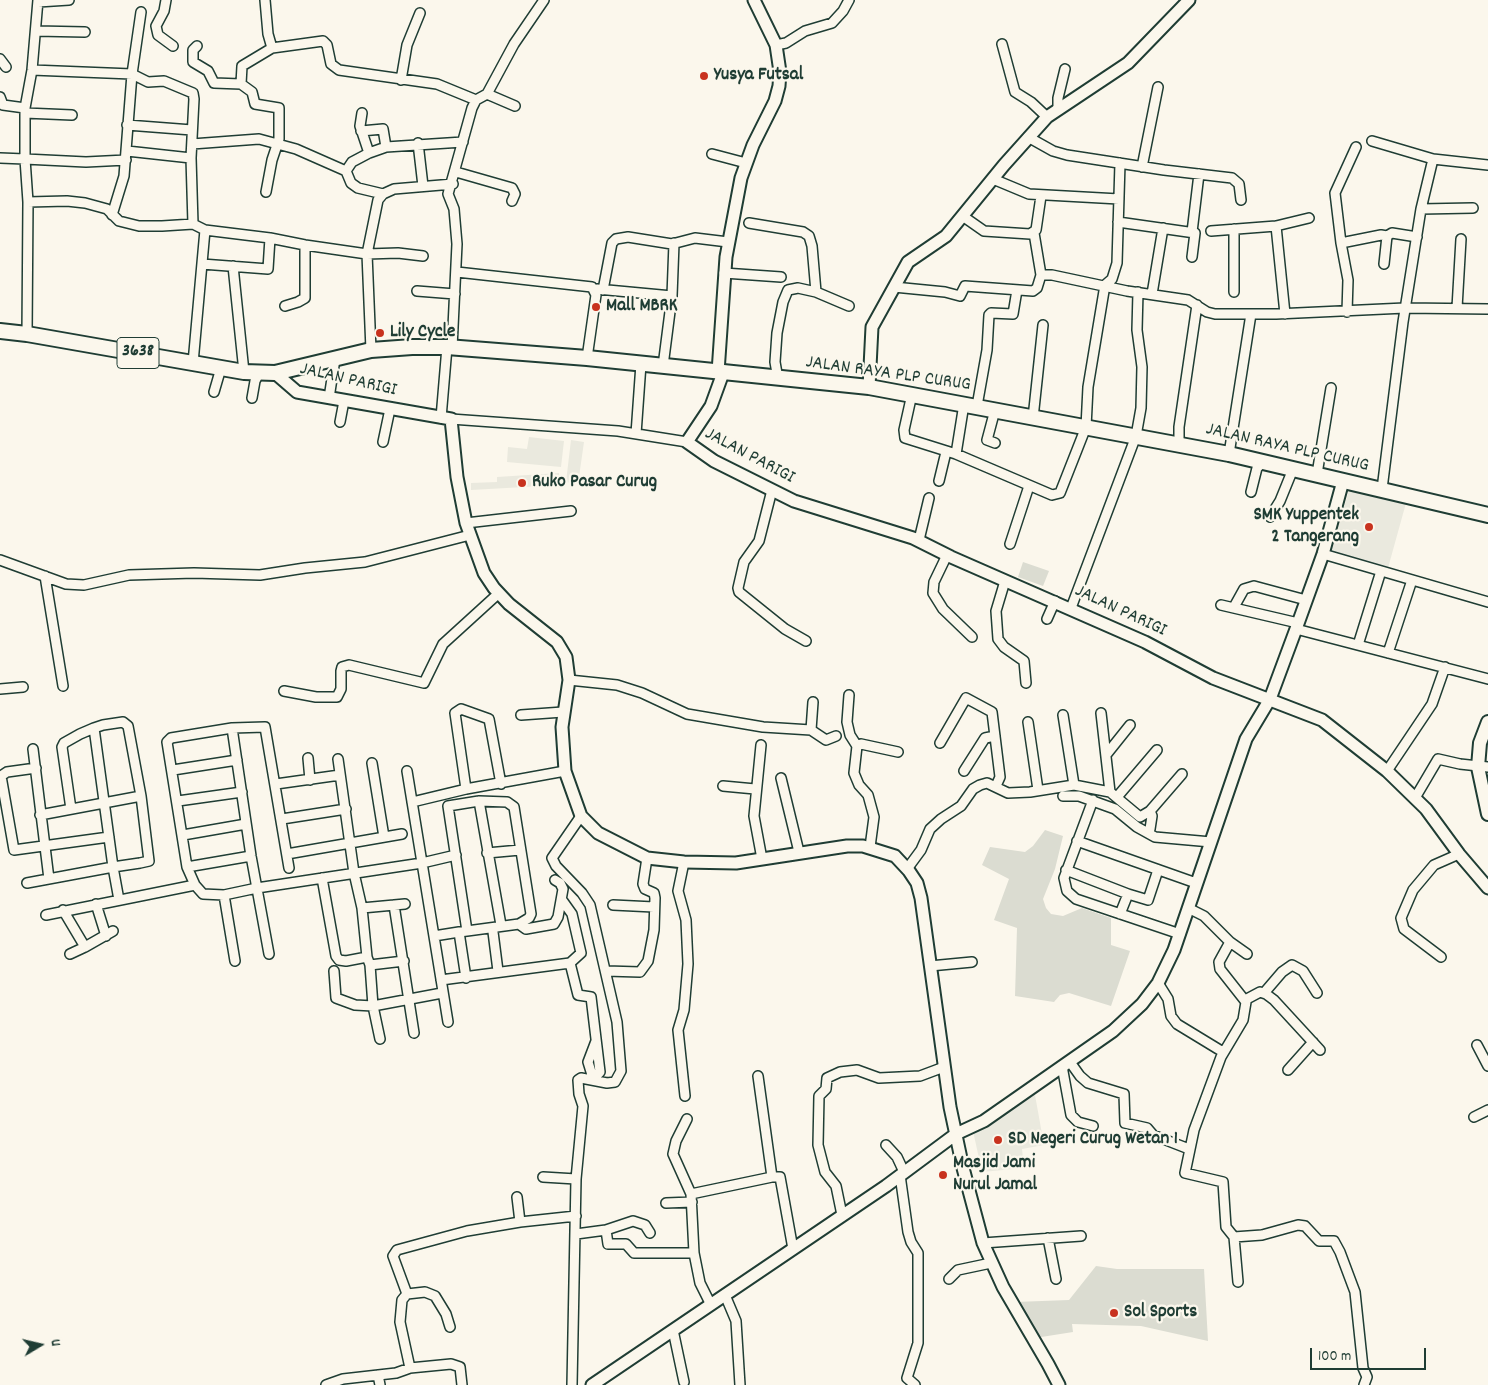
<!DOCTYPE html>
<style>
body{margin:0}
#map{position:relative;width:1488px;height:1385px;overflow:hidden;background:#fbf7ec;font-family:Dekko,sans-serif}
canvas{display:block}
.north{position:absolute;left:15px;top:1320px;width:50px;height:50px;-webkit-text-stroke:4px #fbf7ec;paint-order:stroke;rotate:81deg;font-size:14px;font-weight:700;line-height:20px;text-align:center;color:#1f3d34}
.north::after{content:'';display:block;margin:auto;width:18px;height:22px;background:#1f3d34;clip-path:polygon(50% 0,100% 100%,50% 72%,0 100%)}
.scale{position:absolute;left:1310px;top:1348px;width:116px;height:22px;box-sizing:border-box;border:2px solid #1f3d34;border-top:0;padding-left:6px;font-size:15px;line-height:18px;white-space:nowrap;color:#1f3d34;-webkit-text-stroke:4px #fbf7ec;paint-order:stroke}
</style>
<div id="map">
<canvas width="1488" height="1385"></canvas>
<div class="north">U</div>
<div class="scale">100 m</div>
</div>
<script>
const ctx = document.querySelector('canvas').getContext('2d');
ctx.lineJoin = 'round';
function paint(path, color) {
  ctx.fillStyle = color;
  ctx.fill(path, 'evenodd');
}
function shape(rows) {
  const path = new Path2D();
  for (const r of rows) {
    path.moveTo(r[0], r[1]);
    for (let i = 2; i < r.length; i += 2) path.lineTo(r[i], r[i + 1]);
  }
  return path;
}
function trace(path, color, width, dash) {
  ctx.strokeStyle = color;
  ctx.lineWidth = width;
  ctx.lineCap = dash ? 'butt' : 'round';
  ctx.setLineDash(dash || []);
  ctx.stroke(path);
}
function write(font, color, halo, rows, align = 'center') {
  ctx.font = font + ' Dekko,sans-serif';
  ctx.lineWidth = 4.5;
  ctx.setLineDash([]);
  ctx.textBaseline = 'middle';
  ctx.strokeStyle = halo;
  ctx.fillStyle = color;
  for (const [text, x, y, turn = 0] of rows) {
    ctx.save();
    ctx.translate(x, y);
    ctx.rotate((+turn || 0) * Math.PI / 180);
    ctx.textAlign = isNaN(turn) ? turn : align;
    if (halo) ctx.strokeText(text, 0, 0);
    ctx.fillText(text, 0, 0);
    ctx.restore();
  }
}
paint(shape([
 [529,437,564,441,561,467,507,462,508,447,527,449],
 [571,440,584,442,578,484,566,482],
 [559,473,560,485,471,490,471,483,497,482,497,477],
 [1350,487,1406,503,1388,568,1331,551],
 [1035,1095,1044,1145,1022,1149,1024,1168,982,1172,973,1131]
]), '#eae9de');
paint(shape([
 [1023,562,1049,571,1043,586,1018,577],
 [1045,830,1063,836,1055,869,1043,899,1046,908,1051,914,1063,916,1082,908,1111,918,1111,945,1130,951,1111,1006,1069,993,1060,995,1054,1002,1015,996,1017,928,994,920,1009,879,982,865,990,847,1025,852,1033,846],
 [1096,1266,1117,1269,1204,1269,1208,1341,1141,1326,1072,1324,1073,1332,1035,1338,1015,1302,1069,1300]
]), '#dbdcd1');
const minor = shape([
 [166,0,164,11,156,26,158,35,173,46],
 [265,0,268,34,272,48],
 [38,2,69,0],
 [36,31,85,32],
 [1002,44,1015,92,1031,102,1047,117],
 [776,45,786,43,805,31,832,23,843,11,849,0],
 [197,46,193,50,193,62,208,71,214,83,241,84,252,92,255,104,279,108,279,139,272,160,266,192],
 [0,59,6,67],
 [32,70,132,74,148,82,164,81,188,91,193,93,194,99,191,158],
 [401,80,407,45,420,13],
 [241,84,242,66,272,48,323,41,327,45,331,64,339,70,437,84,476,100],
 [487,94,515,106],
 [0,97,3,105,25,108],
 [1058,110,1058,98,1065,69],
 [25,113,72,115],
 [362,113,360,126,369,153],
 [127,125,192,130],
 [361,131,383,129,386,147],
 [1028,137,1053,151,1067,155,1164,170,1232,178,1239,184,1241,200],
 [1372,141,1433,159,1488,165],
 [418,143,423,186],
 [192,144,259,139,296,149,346,171],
 [127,151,191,158,193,224,205,230,270,238,305,245,367,254,398,253,423,256],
 [712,154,746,163],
 [0,158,25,159,25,108,32,70,38,0],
 [1142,167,1158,87],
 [456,172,512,188,515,194,512,201],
 [993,179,1029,194,1119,199],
 [383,194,358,188,351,183,346,171,352,162,369,153,386,147,463,142],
 [28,202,67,201,85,203,107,209,119,221,139,226,162,226,193,224],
 [1421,209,1473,208],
 [112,215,124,176,132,74,141,12],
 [964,217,984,231,1030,234,1036,230,1041,196],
 [1118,222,1195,233,1192,257],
 [749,223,803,232,809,236,812,246,816,292],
 [1276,226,1285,314],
 [1211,231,1276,226,1309,218],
 [1192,232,1199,174],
 [1387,236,1392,233,1417,237],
 [1341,243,1381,235,1387,236,1384,264],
 [202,264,268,269,270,238],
 [233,266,244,372],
 [457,272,592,287,596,295,587,358],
 [724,273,781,277],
 [1041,275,1052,275,1127,291,1188,300,1207,312,1215,314,1276,314,1405,308,1488,309],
 [894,287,945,292,960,296,965,286,1033,291,1037,288,1041,275,1034,233],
 [597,289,672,296],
 [603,290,612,243,616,239,628,237,672,244,695,238,728,242],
 [417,291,455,294],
 [1234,292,1234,229],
 [1152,294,1163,228],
 [285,306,298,302,305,298,305,245],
 [1457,308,1461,239],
 [1347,312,1348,280,1341,243,1335,193,1356,147],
 [27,334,28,202,25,159,86,162,126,160],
 [452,348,457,244,454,209,448,194,472,108,476,100,487,94,514,44,544,0],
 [371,350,367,254,378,200,383,194,394,189,453,184],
 [193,363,205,230],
 [663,366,672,296,674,243],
 [778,379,775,362,777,333,783,302,788,290,798,288,816,292,849,306],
 [214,392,221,368],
 [912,394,904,430,905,438,956,454,1052,495,1060,493,1086,427,1088,387,1105,285,1112,279,1117,263,1120,163],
 [252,398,255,381,259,373],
 [329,398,335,359],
 [977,406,987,350,989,315,991,313,1013,314,1017,290],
 [441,418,447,347],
 [1033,418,1043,325],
 [451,419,618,431,687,442],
 [340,422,344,401],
 [636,434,641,364],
 [383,442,390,409],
 [995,443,987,440,995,410],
 [1179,445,1179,427,1197,305],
 [956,454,964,404],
 [1229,454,1251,314],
 [1317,474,1331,388],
 [939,481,946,452],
 [1382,489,1403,322,1421,209,1433,159],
 [772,490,759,541,744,562,738,588,739,592,785,629,806,641],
 [1251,492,1257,468,1263,462],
 [1270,517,1280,501,1293,469],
 [466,523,571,511],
 [919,540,929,498],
 [1010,544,1029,486],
 [1323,554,1488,602],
 [947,555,934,582,933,593,943,609,972,637],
 [0,560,66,584,84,585,129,575,194,573,260,575,305,568,365,562,470,535],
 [45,576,63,686],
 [1005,581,996,611,998,639,1004,647,1024,661,1026,683],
 [1221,605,1298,623],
 [1234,607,1244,589,1254,586,1306,600],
 [1071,608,1136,436,1141,408,1142,367,1137,330,1138,292],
 [1047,619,1055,601],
 [1296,629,1488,679],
 [1358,645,1381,571],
 [1388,653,1412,580],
 [569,680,617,685,642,693,687,714,763,727,811,730,826,740,836,736],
 [0,689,23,687],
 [284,691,316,697,337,697,341,689,341,671,342,667,349,665,424,683,443,644,499,593],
 [849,695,847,722,850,735,857,746],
 [1101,713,1110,792],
 [521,715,563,712],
 [1063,715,1074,785],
 [1028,722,1038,790],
 [232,728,251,856,269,954],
 [811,730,813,702],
 [940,743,966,698,992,712,1000,777,996,786],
 [761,745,754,816,762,859],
 [33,749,49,879],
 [1106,755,1130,725],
 [308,758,310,780],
 [338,759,354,873,362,908,367,957,370,965,404,961],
 [372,763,384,837],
 [36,768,7,772,1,776,14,850,109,837],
 [173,770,237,760],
 [407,771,448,1022],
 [964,771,985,738,995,736],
 [1387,771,1432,704,1445,667],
 [781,778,799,852],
 [276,784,340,775],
 [723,786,755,789],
 [466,789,455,713,461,709,489,719,501,784],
 [1063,796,1079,796,1115,809,1137,827,1155,837,1211,842],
 [1117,797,1157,750],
 [1415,798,1438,759,1460,764,1488,767],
 [1093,800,1064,878,1067,891,1076,899,1180,934],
 [178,801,242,792],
 [479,801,507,802,514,807,531,914,529,918,519,924,467,931,448,806,479,801],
 [479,801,501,925],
 [412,802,466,789,565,771],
 [71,809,62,747,64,743,80,734,94,728],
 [1150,811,1152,816,1150,829],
 [40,815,141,796],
 [282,819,346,809],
 [183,835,246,824],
 [1077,841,1196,883],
 [870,847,874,817,868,795,859,785,854,773,857,746,861,744,898,752],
 [487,853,520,850],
 [287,854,402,834],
 [684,862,678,891,686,920,688,964,684,1010,678,1030,685,1096],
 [187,867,251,856],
 [907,869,921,850,930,829,941,819,961,806,973,789,980,785,987,783,1008,793,1030,792,1074,785,1110,792,1140,817,1150,811,1182,774],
 [1066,870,1128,894,1120,914],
 [322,878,336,956,339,960,346,961,367,957],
 [27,883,113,867,140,863,149,861,141,796,128,726,123,722,103,725,94,728,113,867,119,900],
 [195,885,187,867,167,742,171,738,232,728,265,727,289,868],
 [1128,894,1148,900,1158,870],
 [224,895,235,961],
 [96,904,106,936],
 [394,905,414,1033],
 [613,905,654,907],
 [362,908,405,904],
 [1188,908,1204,916,1230,942,1219,962,1220,969,1246,1002,1243,1020,1221,1057,1194,1130,1185,1173,1223,1182,1226,1227,1234,1237,1262,1235,1298,1225,1305,1226,1319,1241,1334,1241,1340,1252,1355,1292,1363,1368,1367,1377,1364,1385],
 [63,910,85,947,113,931],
 [46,915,195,885,203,894,224,895,257,888,422,863,456,855],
 [519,924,526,929,554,924,558,917,563,889,560,883,555,880],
 [493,932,498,971],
 [434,936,459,932],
 [1230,942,1247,954],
 [70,954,85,947],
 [1441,957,1404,929,1401,918,1413,890,1434,865,1459,854],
 [570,963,578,995,591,997,600,1072,597,1075,592,1075,588,1062,596,1041],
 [370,965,373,1006,380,1039],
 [930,966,972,962],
 [334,971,336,998,355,1005,373,1006,442,993],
 [606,971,640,972,648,961,654,930,655,898,654,893,645,889,643,884,647,858],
 [466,978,459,932,467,931],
 [441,980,570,963,581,953,572,914,562,900],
 [1158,983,1168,999,1171,1016,1177,1024,1223,1052],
 [1264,993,1282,972,1292,965,1303,971,1317,993],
 [1245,1000,1260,992,1266,994,1274,1000,1320,1050],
 [1477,1045,1488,1066],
 [1070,1062,1080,1076,1088,1083,1124,1094,1125,1123,1147,1128,1153,1135,1189,1149],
 [1062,1066,1071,1115,1078,1122,1093,1126],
 [1288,1070,1313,1042],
 [758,1076,772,1177],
 [1474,1117,1488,1110],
 [687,1119,676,1141,673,1154,691,1194,694,1253,700,1283,711,1305],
 [886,1145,897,1157,904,1172],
 [900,1175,908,1232,911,1242,918,1253,918,1343,907,1378,915,1385],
 [543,1177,576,1179],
 [691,1194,772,1177,780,1177,793,1249],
 [517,1197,520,1222],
 [666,1203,692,1202],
 [842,1215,836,1186,825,1172,818,1145,819,1096,826,1089,827,1078,840,1072,857,1070,879,1078,920,1076,944,1067],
 [606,1230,608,1244,626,1244,634,1253,694,1253],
 [576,1234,606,1230,633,1221,645,1225,650,1233],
 [1234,1237,1238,1282],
 [1048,1238,1056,1279],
 [983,1243,1081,1236],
 [949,1279,958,1270,991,1263],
 [407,1294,425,1292,435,1296,446,1314,450,1327],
 [725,1295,736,1321,740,1385],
 [673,1330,684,1382],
 [410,1368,400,1322,402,1300,407,1294,393,1256,397,1250,467,1231,520,1222,576,1216],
 [378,1375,380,1385],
 [326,1385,343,1379,396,1373,410,1368,451,1364,460,1367,462,1385],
 [572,1385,576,1179,583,1106,579,1094,578,1080,581,1078,607,1083,615,1082,621,1071,617,1022,590,905,582,893,556,866,552,858,581,816]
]);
const tertiary = shape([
 [718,372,726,257,741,178,753,145,775,101,779,86,780,72,776,45,754,0],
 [275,373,297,392,451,419,457,477,466,523,484,573,494,588,509,604,557,642,566,657,569,680,562,727,565,771,581,816,598,833,647,858,684,862,736,863,847,846,863,846,895,856,909,871,917,883,921,898,950,1107,963,1168,983,1243,1003,1287,1048,1364,1059,1385],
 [723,373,711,406,687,442,714,461,794,501,913,538,951,557,1145,642,1213,678,1322,720,1387,771,1426,809,1459,854,1488,888],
 [869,387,872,327,908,262,946,236,1004,165,1047,117,1128,63,1189,0],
 [592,1385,886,1186,956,1134,984,1121,1113,1031,1142,1004,1158,983,1174,950,1246,739,1270,699,1296,629,1323,554,1343,481]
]);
const secondary = shape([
 [1488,722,1480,743,1478,767,1488,814]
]);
const primary = shape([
 [0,331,27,334,244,372,275,373,371,350,412,347,447,347,587,358,869,387,1229,454,1488,515]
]);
trace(minor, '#1f3d34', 12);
trace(tertiary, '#1f3d34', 15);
trace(secondary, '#1f3d34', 16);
trace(primary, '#1f3d34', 18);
trace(minor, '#fbf7ec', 9);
trace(tertiary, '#fbf7ec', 11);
trace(secondary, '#fbf7ec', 12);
trace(primary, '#fbf7ec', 14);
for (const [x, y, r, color] of [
 [704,76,5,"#c8321e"],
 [596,307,5,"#c8321e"],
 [380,333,5,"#c8321e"],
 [522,483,5,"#c8321e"],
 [1369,527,5,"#c8321e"],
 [998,1140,5,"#c8321e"],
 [943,1175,5,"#c8321e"],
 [1114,1313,5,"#c8321e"]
]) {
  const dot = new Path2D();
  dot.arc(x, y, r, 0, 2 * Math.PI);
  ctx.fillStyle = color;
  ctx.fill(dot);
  trace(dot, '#fbf7ec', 2);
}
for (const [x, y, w] of [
 [138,353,42]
]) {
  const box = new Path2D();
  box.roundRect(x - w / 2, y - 15.5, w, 31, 4);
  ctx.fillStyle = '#fbf7ec';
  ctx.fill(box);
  trace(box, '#1f3d34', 1);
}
write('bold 18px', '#1f3d34', null, [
 ["3638",138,353]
]);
write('bold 19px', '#1f3d34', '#fbf7ec', [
 ["Yusya Futsal",714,76],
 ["Mall MBRK",606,307],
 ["Lily Cycle",390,333],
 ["Ruko Pasar Curug",532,483],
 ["SMK Yuppentek",1359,516,"right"],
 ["2 Tangerang",1359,538,"right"],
 ["SD Negeri Curug Wetan 1",1008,1140],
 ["Masjid Jami",953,1164],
 ["Nurul Jamal",953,1186],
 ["Sol Sports",1124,1313]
], 'left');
write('19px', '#1f3d34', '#fbf7ec', [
 ["JALAN RAYA PLP CURUG",888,375,8],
 ["JALAN PARIGI",348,381,13],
 ["JALAN RAYA PLP CURUG",1287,449,13],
 ["JALAN PARIGI",749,457,28],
 ["JALAN PARIGI",1120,612,25]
]);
</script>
